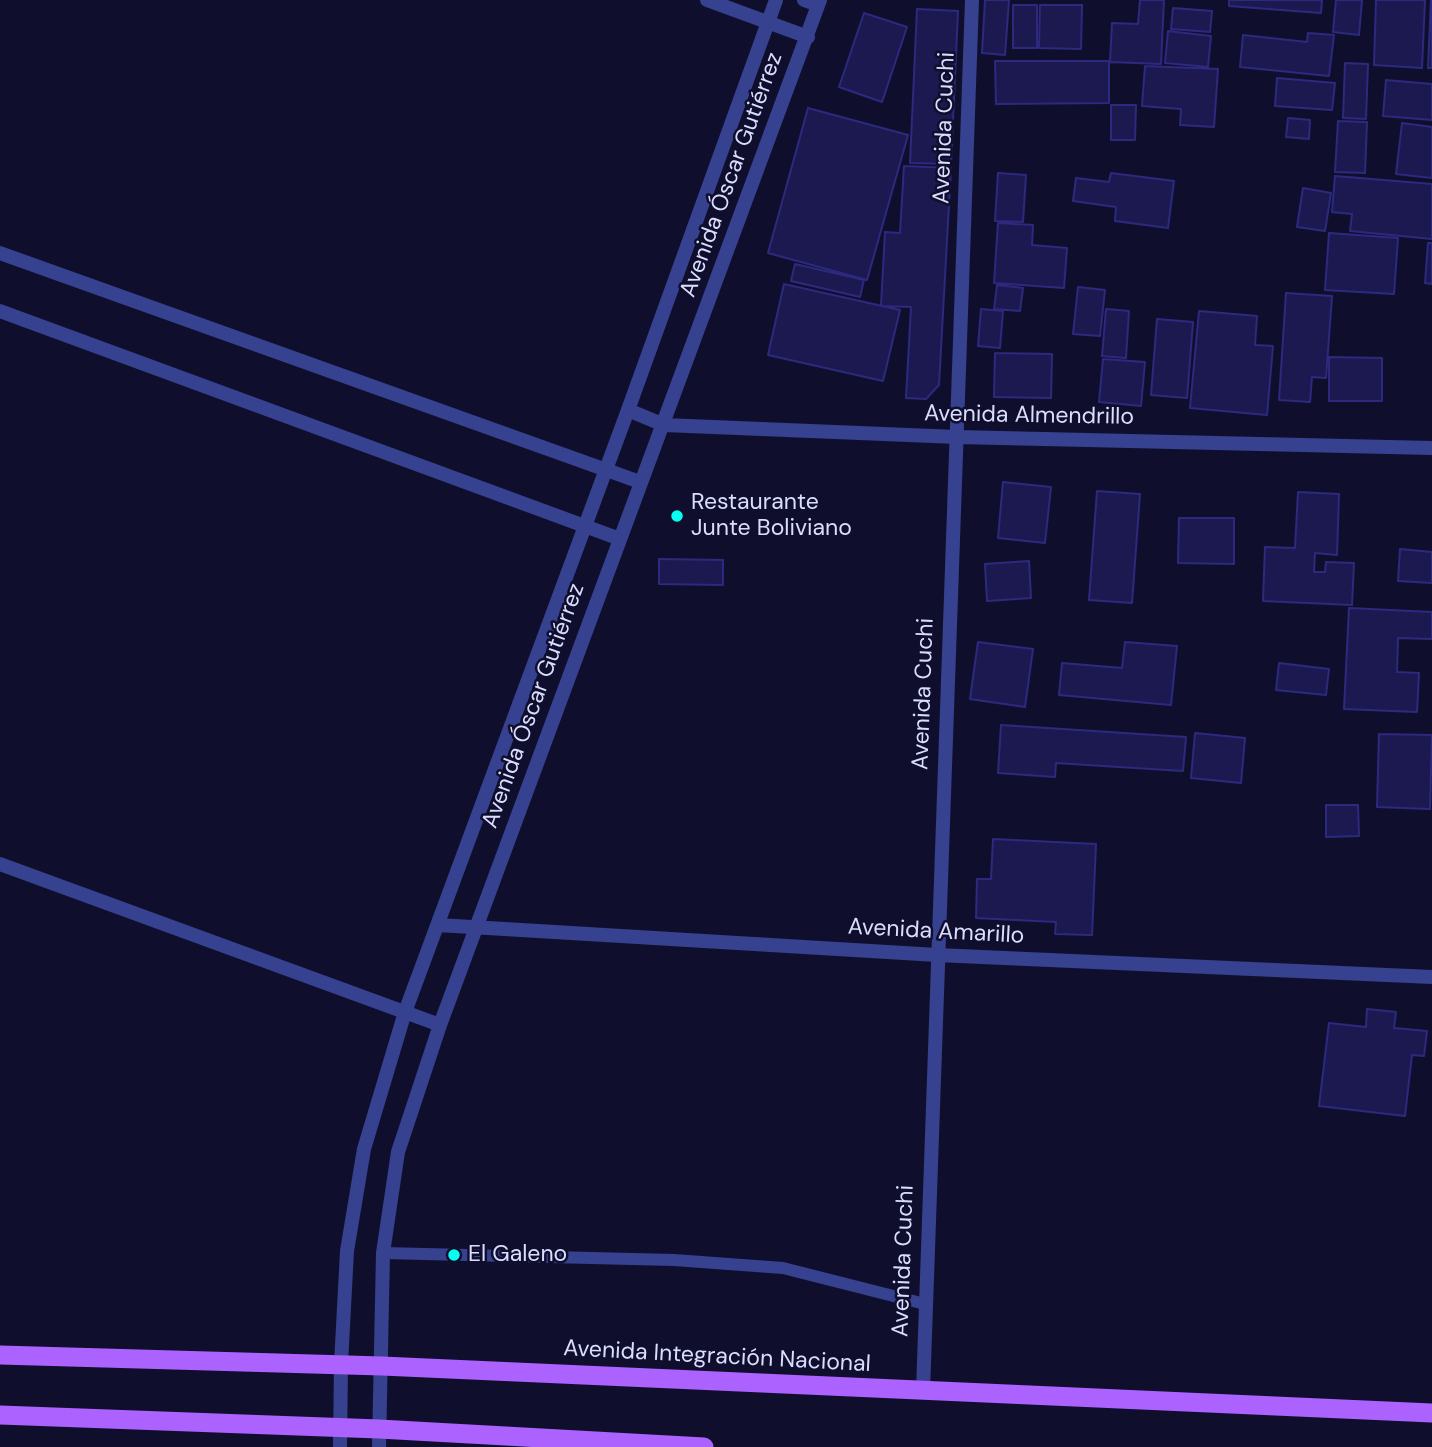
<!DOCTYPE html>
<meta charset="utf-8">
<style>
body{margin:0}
canvas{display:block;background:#0f0f2d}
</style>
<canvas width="1432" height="1447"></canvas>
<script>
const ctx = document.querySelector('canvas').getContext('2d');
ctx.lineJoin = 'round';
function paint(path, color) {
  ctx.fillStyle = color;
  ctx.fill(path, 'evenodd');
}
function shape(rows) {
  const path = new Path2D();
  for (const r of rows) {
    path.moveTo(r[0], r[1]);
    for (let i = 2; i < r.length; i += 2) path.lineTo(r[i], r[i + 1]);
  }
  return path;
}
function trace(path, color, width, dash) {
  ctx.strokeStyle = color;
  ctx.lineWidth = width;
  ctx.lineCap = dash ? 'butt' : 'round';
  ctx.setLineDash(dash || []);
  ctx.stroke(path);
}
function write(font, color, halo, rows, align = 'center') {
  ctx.font = font + ' "DM Sans",sans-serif';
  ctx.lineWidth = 5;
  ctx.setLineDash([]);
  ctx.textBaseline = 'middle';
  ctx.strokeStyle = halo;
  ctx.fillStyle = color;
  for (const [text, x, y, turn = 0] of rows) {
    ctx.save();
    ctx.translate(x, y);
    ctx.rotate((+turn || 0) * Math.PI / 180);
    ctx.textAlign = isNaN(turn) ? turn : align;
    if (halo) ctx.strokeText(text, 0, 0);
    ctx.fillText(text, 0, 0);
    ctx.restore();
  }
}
const building = shape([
 [985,0,1009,0,1005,55,982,53,985,0],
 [1140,0,1164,0,1161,64,1110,62,1112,23,1138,24,1140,0],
 [1229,0,1322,0,1321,13,1229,6,1229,0],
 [1336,0,1362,0,1359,35,1333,32,1336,0],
 [1376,0,1425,0,1422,68,1374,65,1376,0],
 [1431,0,1432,0,1432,68,1428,68,1431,0],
 [1013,5,1037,5,1037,48,1013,48,1013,5],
 [1040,5,1082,5,1081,49,1039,48,1040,5],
 [1173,8,1212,11,1210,32,1171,29,1173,8],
 [917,9,958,11,951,164,910,163,917,9],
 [864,13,907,27,882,102,839,87,864,13],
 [1168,31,1211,36,1208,67,1165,63,1168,31],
 [1308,33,1334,35,1329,76,1240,67,1243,35,1307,42,1308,33],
 [995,61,1109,61,1109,103,996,104,995,61],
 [1345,63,1368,64,1366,119,1343,118,1345,63],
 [1145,66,1218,69,1214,127,1180,125,1181,109,1142,106,1145,66],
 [1277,78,1335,83,1332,110,1275,106,1277,78],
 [1386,80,1432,84,1432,120,1383,116,1386,80],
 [1111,105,1136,105,1135,140,1111,140,1111,105],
 [808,108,908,135,867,280,768,253,808,108],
 [1288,118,1310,120,1309,139,1286,137,1288,118],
 [1338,121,1367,122,1365,173,1335,172,1338,121],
 [1402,123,1432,127,1432,178,1396,174,1402,123],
 [904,166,951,168,939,385,926,399,906,398,911,307,881,306,885,232,900,233,904,166],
 [998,173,1026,175,1023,222,995,221,998,173],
 [1111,173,1174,181,1168,228,1115,221,1116,207,1073,201,1076,178,1109,182,1111,173],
 [1335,176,1432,184,1432,239,1350,231,1352,214,1332,212,1335,176],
 [1303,188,1331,193,1325,231,1297,227,1303,188],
 [998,223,1033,225,1032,245,1067,248,1064,288,994,283,998,223],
 [1329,233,1398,238,1394,294,1325,290,1329,233],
 [1428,243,1432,243,1432,284,1425,283,1428,243],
 [795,264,864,280,860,297,791,281,795,264],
 [784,284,900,310,883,381,768,355,784,284],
 [997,285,1023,288,1020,311,994,309,997,285],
 [1078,287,1105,290,1100,336,1073,334,1078,287],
 [1286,293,1332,296,1326,378,1312,377,1310,402,1279,400,1286,293],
 [981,309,1003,311,1000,348,978,346,981,309],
 [1106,309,1129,311,1126,358,1102,356,1106,309],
 [1199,311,1257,316,1255,345,1273,346,1267,415,1190,408,1199,311],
 [1157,319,1193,322,1187,398,1151,395,1157,319],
 [995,353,1052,354,1051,398,994,397,995,353],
 [1329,357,1382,358,1382,401,1329,401,1329,357],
 [1103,359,1145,362,1141,406,1099,402,1103,359],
 [1003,482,1051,487,1045,543,998,538,1003,482],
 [1097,491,1140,494,1132,603,1089,600,1097,491],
 [1298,492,1339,494,1337,555,1315,553,1314,572,1325,572,1326,562,1354,563,1352,605,1263,601,1265,547,1295,548,1298,492],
 [1179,518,1234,518,1234,564,1178,563,1179,518],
 [1400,549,1432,552,1432,583,1398,581,1400,549],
 [659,559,723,560,723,585,659,584,659,559],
 [1029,561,1031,598,987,601,985,564,1029,561],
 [1349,608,1432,612,1432,639,1398,638,1397,672,1419,673,1417,712,1344,709,1349,608],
 [978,642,1033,649,1025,707,970,699,978,642],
 [1125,642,1177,646,1171,705,1059,695,1062,663,1122,668,1125,642],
 [1279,663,1329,669,1326,695,1276,690,1279,663],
 [1001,725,1186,737,1183,771,1056,763,1055,777,998,773,1001,725],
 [1195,733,1245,738,1241,783,1191,778,1195,733],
 [1379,734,1432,735,1430,809,1377,807,1379,734],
 [1326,805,1358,805,1359,836,1326,837,1326,805],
 [993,839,1096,844,1092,935,1055,934,1056,922,976,918,977,879,991,879,993,839],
 [1367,1009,1396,1012,1394,1028,1427,1031,1424,1056,1412,1055,1405,1116,1319,1106,1329,1023,1366,1027,1367,1009]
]);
paint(building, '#1c1950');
trace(building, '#2d297e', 2);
trace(shape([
 [383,1253,674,1260,783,1268,925,1304]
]), '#364190', 12);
trace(shape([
 [707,0,808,37],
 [804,0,818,5],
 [0,253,640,482],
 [0,311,620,539],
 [628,410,664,425,957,437,1432,448],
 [0,864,440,1025],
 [438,925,937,955,1432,977],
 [923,1391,972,0],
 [340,1447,341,1364,347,1251,364,1149,405,1012,628,410,776,0],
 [379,1447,383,1253,398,1152,440,1025,820,0]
]), '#364190', 14);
trace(shape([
 [0,1355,382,1366,1432,1413],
 [0,1415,379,1429,704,1447]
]), '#ac62ff', 19);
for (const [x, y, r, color] of [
 [677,516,7,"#07fff1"],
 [454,1255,7,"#07fff1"]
]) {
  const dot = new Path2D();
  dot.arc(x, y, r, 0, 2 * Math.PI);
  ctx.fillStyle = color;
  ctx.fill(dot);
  trace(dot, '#0f0f2d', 2.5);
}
write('23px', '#dbddff', '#0f0f2d', [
 ["Avenida Cuchi",945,128,-88],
 ["Avenida Óscar Gutiérrez",732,175,-70],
 ["Avenida Almendrillo",1029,416,1],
 ["Avenida Cuchi",924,694,-88],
 ["Avenida Óscar Gutiérrez",534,706,-70],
 ["Avenida Amarillo",936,932,3],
 ["Avenida Cuchi",904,1261,-88],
 ["Avenida Integración Nacional",717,1357,3]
]);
write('23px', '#dbddff', '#0f0f2d', [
 ["Restaurante",691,503],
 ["Junte Boliviano",691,529],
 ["El Galeno",468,1255]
], 'left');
</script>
